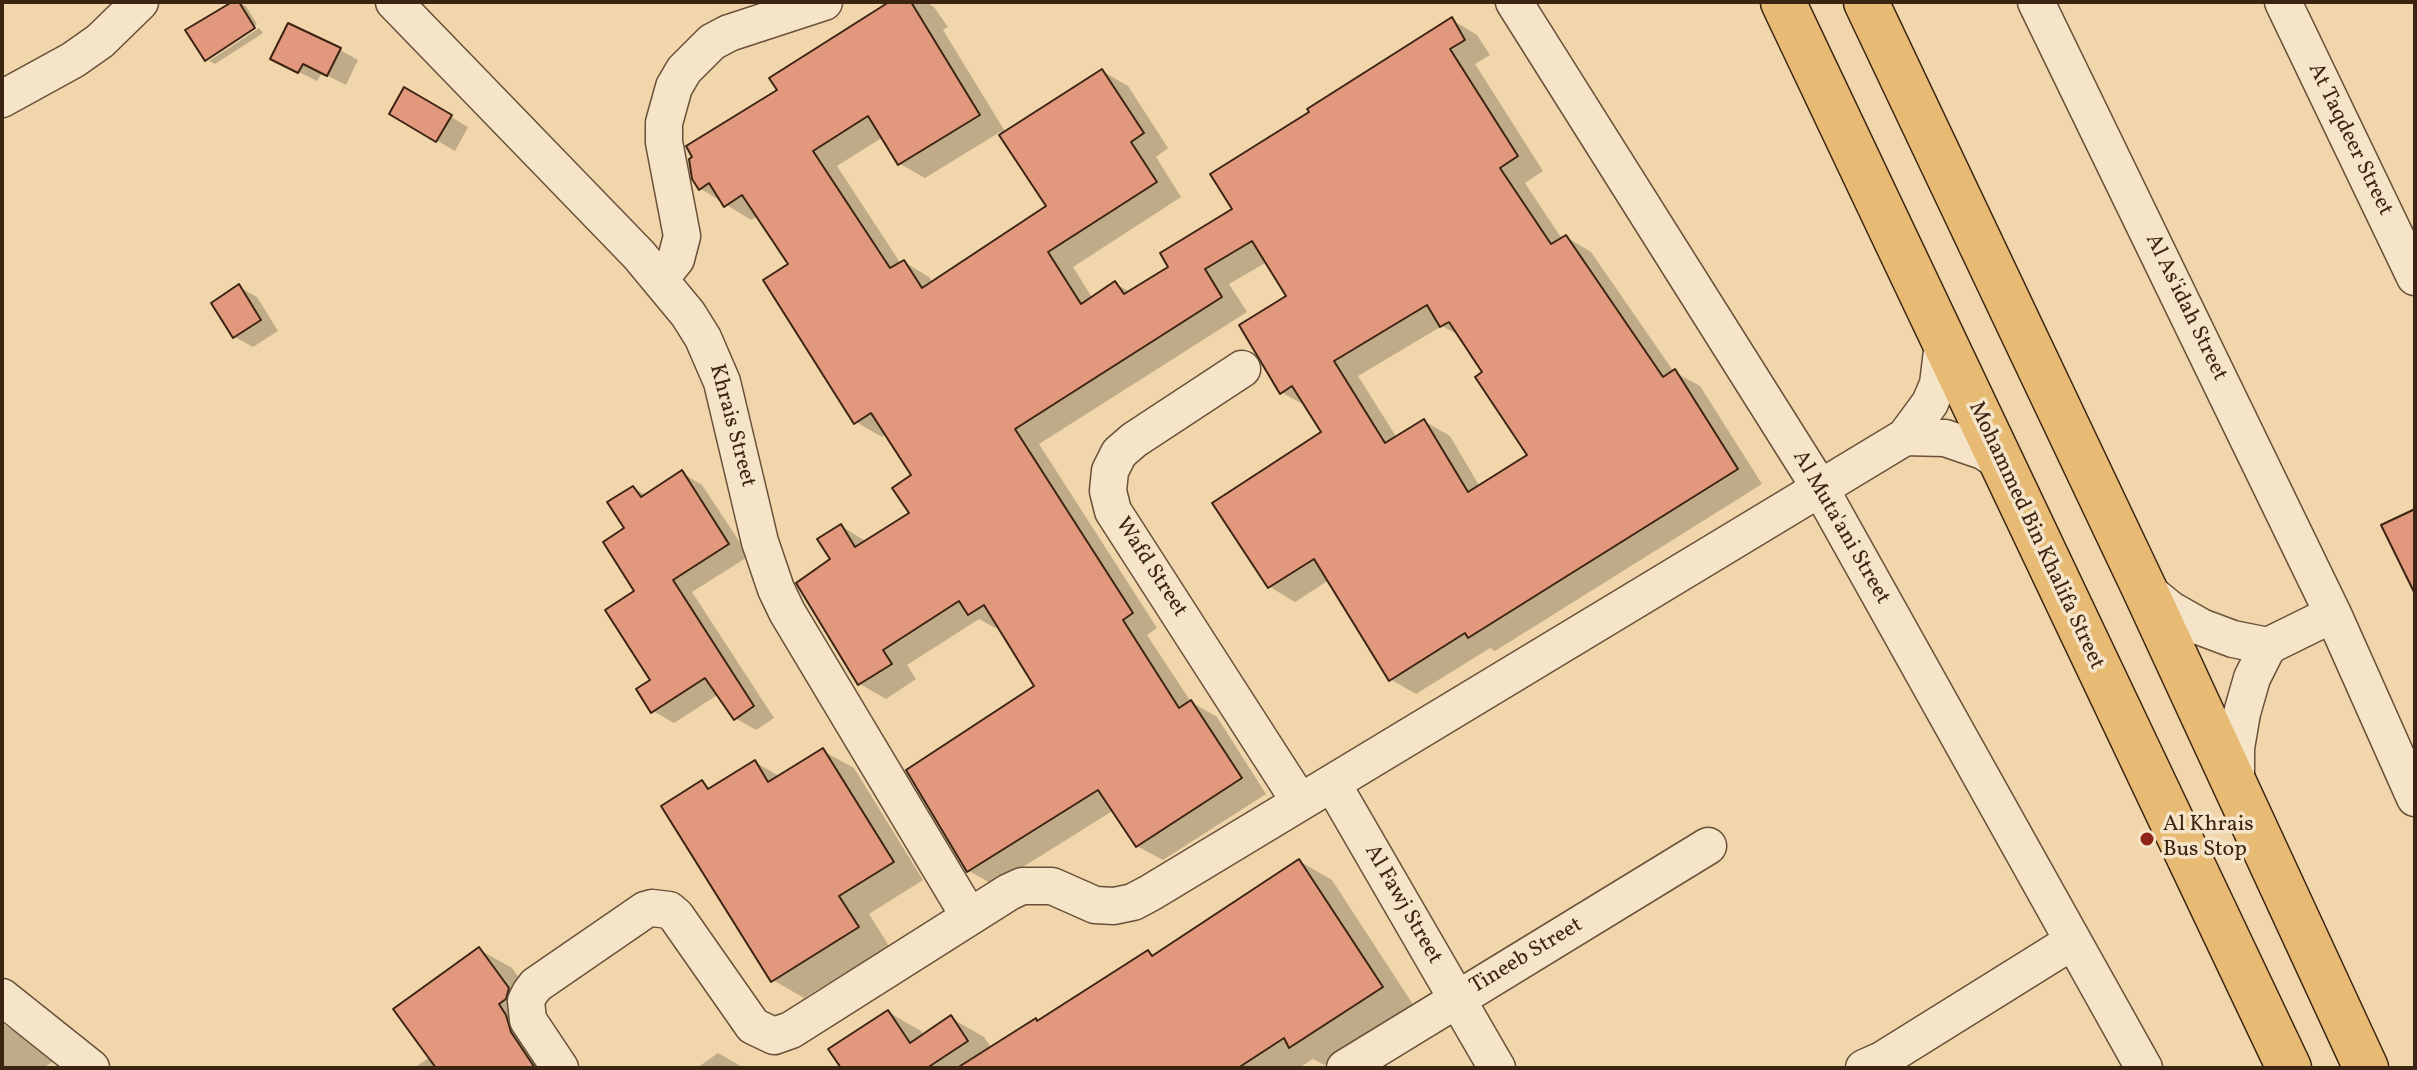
<!DOCTYPE html>
<style>
body{margin:0}
#map{position:relative;width:2417px;height:1070px;overflow:hidden;background:#f0d6aa;font-family:Vollkorn,serif}
canvas{display:block}
.frame{position:absolute;inset:0;border:4px solid #3c2413;pointer-events:none}
</style>
<div id="map">
<canvas width="2417" height="1070"></canvas>
<div class="frame"></div>
</div>
<script>
const ctx = document.querySelector('canvas').getContext('2d');
ctx.lineJoin = 'round';
function paint(path, color) {
  ctx.fillStyle = color;
  ctx.fill(path, 'evenodd');
}
function shape(rows) {
  const path = new Path2D();
  for (const r of rows) {
    path.moveTo(r[0], r[1]);
    for (let i = 2; i < r.length; i += 2) path.lineTo(r[i], r[i + 1]);
  }
  return path;
}
function trace(path, color, width, dash) {
  ctx.strokeStyle = color;
  ctx.lineWidth = width;
  ctx.lineCap = dash ? 'butt' : 'round';
  ctx.setLineDash(dash || []);
  ctx.stroke(path);
}
function write(font, color, halo, rows, align = 'center') {
  ctx.font = font + ' Vollkorn,serif';
  ctx.lineWidth = 7;
  ctx.setLineDash([]);
  ctx.textBaseline = 'middle';
  ctx.strokeStyle = halo;
  ctx.fillStyle = color;
  for (const [text, x, y, turn = 0] of rows) {
    ctx.save();
    ctx.translate(x, y);
    ctx.rotate((+turn || 0) * Math.PI / 180);
    ctx.textAlign = isNaN(turn) ? turn : align;
    if (halo) ctx.strokeText(text, 0, 0);
    ctx.fillText(text, 0, 0);
    ctx.restore();
  }
}
paint(shape([
 [236,2,246,6,257,24,207,57,207,60,188,31],
 [893,2,926,2,934,7,948,27,943,30,1006,133,1102,71,1128,86,1168,148,1156,157,1181,197,1073,267,1093,299,1115,284,1131,292,1171,268,1452,20,1477,35,1490,55,1475,64,1543,171,1525,183,1562,239,1566,237,1591,252,1674,372,1700,386,1762,484,1495,651,1490,648,1416,694,1390,679,1329,580,1295,602,1270,587,1215,503,1324,433,1308,407,1281,392,1289,297,1267,262,1229,284,1247,312,1039,444,1157,628,1147,635,1191,702,1217,717,1266,794,1163,860,1137,846,1114,810,994,885,969,871,1037,686,999,626,995,628,979,619,907,665,916,679,886,699,860,684,834,642,833,560,841,526,867,542,912,514,913,475,886,434,882,437,856,422,791,264,758,216,751,220,701,189,779,90],
 [1000,132,1048,206,933,283,929,277,904,262,901,264,837,166,883,137,900,164,925,178],
 [1442,326,1462,337,1485,373,1530,455,1480,487,1450,436,1424,421,1397,438,1358,376],
 [259,28,263,33,215,64,209,61],
 [340,50,358,60,346,85,322,73,317,81,273,59],
 [405,90,468,127,455,151,391,114],
 [239,287,257,297,278,331,253,347,235,337],
 [682,473,702,485,749,556,692,592,774,718,756,730,735,718,719,694,674,723,653,711,653,681,627,529,634,488,647,496],
 [823,751,854,768,923,880,869,914,889,946,804,998,773,980,702,783,712,789,755,762,779,776],
 [1299,861,1332,880,1414,1006,1324,1065,1313,1059,1299,1068,843,1068,888,1012,921,1031,924,1036,951,1018,984,1037,992,1049,1038,1022,1148,952,1155,956],
 [480,950,512,968,541,1008,553,1068,414,1068,430,1057],
 [2,1024,25,1037,54,1061,43,1068,2,1068],
 [718,1053,744,1068,697,1068]
]), '#0003');
const building = shape([
 [232,2,239,2,255,28,205,61,185,30,232,2],
 [889,2,911,2,980,115,898,165,868,116,813,151,890,268,904,260,922,288,1046,206,999,135,1102,69,1144,133,1131,142,1157,182,1048,252,1081,304,1115,281,1124,294,1168,267,1160,253,1232,209,1210,174,1309,112,1307,109,1452,17,1465,40,1450,49,1518,156,1500,168,1551,244,1566,235,1663,377,1675,369,1738,469,1468,638,1465,633,1389,681,1314,559,1268,588,1212,503,1321,432,1292,386,1280,394,1239,325,1286,296,1252,241,1205,269,1222,297,1015,429,1133,613,1123,620,1179,708,1191,700,1242,778,1136,847,1098,790,967,872,906,770,1034,686,984,605,968,615,959,601,883,650,892,664,858,685,796,583,830,559,817,539,841,524,855,547,909,513,892,488,911,475,871,413,854,424,763,280,788,264,742,195,724,207,709,183,699,190,692,179,689,159,692,157,686,146,777,90,769,78,889,2],
 [1427,305,1440,327,1449,322,1482,372,1475,377,1527,455,1468,492,1424,419,1385,443,1334,361,1427,305],
 [288,23,341,48,327,76,303,64,298,73,270,59,288,23],
 [404,87,452,115,436,142,389,114,404,87],
 [239,284,261,320,233,338,211,303,239,284],
 [682,470,729,544,673,580,754,706,734,720,705,678,651,713,636,689,650,680,605,610,634,591,603,542,624,528,607,502,633,486,641,497,682,470],
 [2415,509,2415,594,2381,525,2415,509],
 [823,748,894,862,839,896,859,927,771,982,661,806,702,780,708,789,755,760,768,782,823,748],
 [1299,859,1383,987,1289,1048,1284,1038,1238,1068,957,1068,1036,1018,1037,1021,1148,950,1152,956,1299,859],
 [479,947,509,988,506,999,499,1004,506,1015,511,1032,535,1068,436,1068,393,1009,479,947],
 [888,1010,910,1043,951,1015,968,1041,927,1068,841,1068,828,1049,888,1010]
]);
paint(building, '#e2987c');
trace(building, '#3c2413', 2);
const minor = shape([
 [394,2,639,255,688,314,703,338,722,382,760,542,776,589,787,612,969,916],
 [1514,2,1820,488,2144,1068],
 [2036,2,2333,614,2415,798],
 [2283,2,2415,277],
 [2,99,73,60,100,41,140,2],
 [660,279,676,259,682,236,664,142,664,123,674,87,684,70,712,42,729,33,824,2],
 [1242,369,1134,440,1119,453,1110,471,1108,491,1113,511,1300,802],
 [1905,437,1945,438,1983,451,2000,462],
 [2144,588,2171,610,2201,627,2233,639,2268,646,2333,614],
 [1332,783,1497,1068],
 [2236,784,2236,748,2242,713,2252,678,2268,646],
 [2,997,91,1068],
 [560,1068,528,1020,526,1001,530,993,536,985,645,910,652,908,669,910,676,916,753,1026,774,1036,791,1030,1009,892,1022,886,1052,886,1095,905,1114,906,1133,902,1150,893,1905,437,1930,403,1938,384,1943,343],
 [1345,1068,1708,846],
 [1864,1068,1882,1060,2073,941]
]);
const trunk = shape([
 [1783,2,2289,1068],
 [1866,2,2144,588,2366,1068]
]);
trace(minor, '#695039', 39);
trace(trunk, '#3c2413', 47);
trace(minor, '#f5e4c8', 36);
trace(trunk, '#e8bb75', 44);
for (const [x, y, r, color] of [
 [2147,839,8,"#8f2418"]
]) {
  const dot = new Path2D();
  dot.arc(x, y, r, 0, 2 * Math.PI);
  ctx.fillStyle = color;
  ctx.fill(dot);
  trace(dot, '#f5e4c8', 3);
}
write('22px', '#3c2413', '#f5e4c8', [
 ["At Taqdeer Street",2349,140,64],
 ["Al As'idah Street",2185,308,64],
 ["Khrais Street",731,426,75],
 ["Al Muta'ani Street",1840,528,60],
 ["Mohammed Bin Khalifa Street",2035,536,65],
 ["Wafd Street",1150,568,57],
 ["Al Fawj Street",1402,905,60],
 ["Tineeb Street",1527,957,-31]
]);
write('22px', '#3c2413', '#f5e4c8', [
 ["Al Khrais",2163,826],
 ["Bus Stop",2163,851]
], 'left');
</script>
